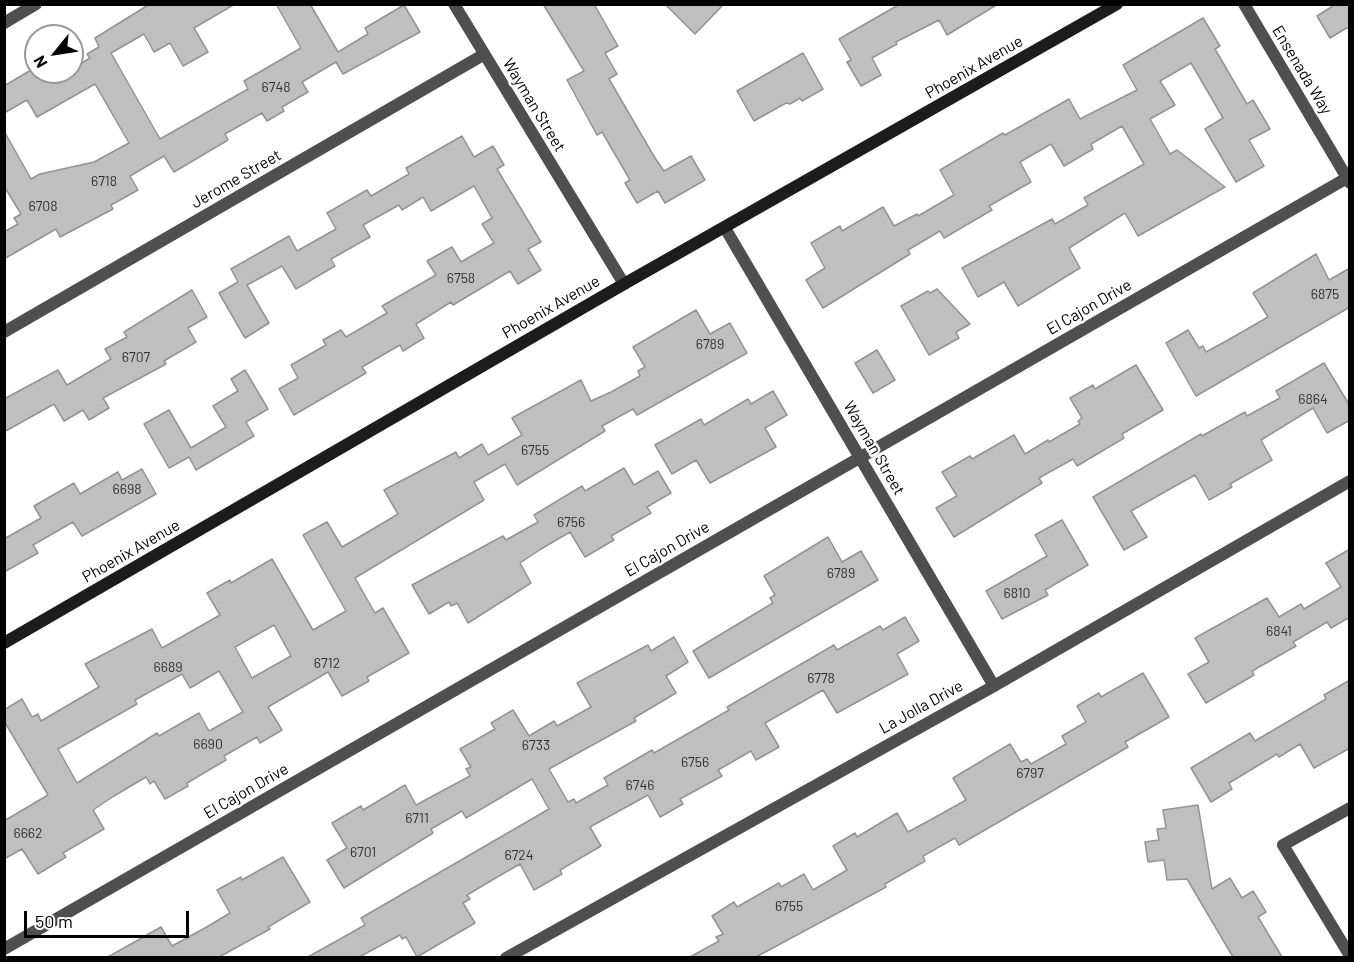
<!DOCTYPE html>
<style>
body{margin:0}
#map{position:relative;width:1354px;height:962px;overflow:hidden;background:#fff;font-family:Barlow,sans-serif}
canvas{display:block}
.frame{position:absolute;inset:0;border:6px solid #000;pointer-events:none}
.north{position:absolute;left:24px;top:24px;width:60px;height:60px;box-sizing:border-box;background:#fff;border:2px solid #999;border-radius:50%;rotate:240deg;font-size:16px;font-weight:700;line-height:24px;text-align:center;color:#000}
.north::after{content:'';display:block;margin:auto;width:21px;height:27px;background:#000;clip-path:polygon(50% 0,100% 100%,50% 72%,0 100%)}
.scale{position:absolute;left:24px;top:911px;width:165px;height:27px;box-sizing:border-box;border:3px solid #000;border-top:0;padding-left:8px;font-size:18px;line-height:21px;white-space:nowrap;color:#000;-webkit-text-stroke:4px #fff;paint-order:stroke}
</style>
<div id="map">
<canvas width="1354" height="962"></canvas>
<div class="frame"></div>
<div class="north">N</div>
<div class="scale">50 m</div>
</div>
<script>
const ctx = document.querySelector('canvas').getContext('2d');
ctx.lineJoin = 'round';
function paint(path, color) {
  ctx.fillStyle = color;
  ctx.fill(path, 'evenodd');
}
function shape(rows) {
  const path = new Path2D();
  for (const r of rows) {
    path.moveTo(r[0], r[1]);
    for (let i = 2; i < r.length; i += 2) path.lineTo(r[i], r[i + 1]);
  }
  return path;
}
function trace(path, color, width, dash) {
  ctx.strokeStyle = color;
  ctx.lineWidth = width;
  ctx.lineCap = dash ? 'butt' : 'round';
  ctx.setLineDash(dash || []);
  ctx.stroke(path);
}
function write(font, color, halo, rows, align = 'center') {
  ctx.font = font + ' Barlow,sans-serif';
  ctx.lineWidth = 5;
  ctx.setLineDash([]);
  ctx.textBaseline = 'middle';
  ctx.strokeStyle = halo;
  ctx.fillStyle = color;
  for (const [text, x, y, turn = 0] of rows) {
    ctx.save();
    ctx.translate(x, y);
    ctx.rotate((+turn || 0) * Math.PI / 180);
    ctx.textAlign = isNaN(turn) ? turn : align;
    if (halo) ctx.strokeText(text, 0, 0);
    ctx.fillText(text, 0, 0);
    ctx.restore();
  }
}
const building = shape([
 [150,4,235,4,194,28,208,52,183,66,170,43,154,52,144,34,111,53,160,139,248,89,244,81,301,48,276,4,310,4,338,52,368,34,365,28,404,5,420,32,343,74,336,62,302,82,308,92,282,107,284,111,267,121,262,113,225,134,228,140,174,172,164,156,130,176,138,190,111,205,113,209,60,237,56,229,4,259,4,232,18,224,14,218,21,214,4,186,4,131,31,179,40,174,94,162,129,143,95,84,37,117,27,100,4,113,4,86,31,70,33,73,72,72,72,69,90,58,87,54,99,47,95,38,150,4],
 [543,4,594,4,618,46,605,53,617,74,609,79,655,158,664,171,691,156,705,180,665,203,658,191,637,203,625,183,630,180,602,132,597,135,567,80,584,71,543,4],
 [665,4,724,4,695,34,665,4],
 [900,4,998,4,947,35,939,20,896,42,897,44,872,58,881,75,861,86,847,62,851,60,839,39,900,4],
 [1336,4,1350,4,1350,26,1330,38,1317,16,1336,4],
 [1203,18,1220,46,1215,49,1247,104,1253,100,1270,129,1249,140,1264,166,1236,182,1205,129,1223,118,1191,63,1160,81,1175,105,1150,119,1170,154,1177,150,1225,187,1138,236,1125,213,1069,248,1080,268,1018,306,1004,282,978,297,962,268,1052,219,1055,224,1088,205,1084,198,1144,164,1122,126,1091,144,1093,149,1064,166,1051,144,1020,162,1031,182,989,206,992,210,944,238,940,231,908,250,910,254,823,308,806,280,825,268,811,243,840,226,842,231,883,207,894,226,917,214,918,216,954,195,940,170,1003,133,1005,135,1069,99,1080,119,1137,90,1123,65,1203,18],
 [803,53,823,89,802,101,800,98,790,104,786,103,754,121,737,91,803,53],
 [462,136,474,157,493,146,504,165,497,169,541,242,528,249,541,270,518,284,510,271,453,305,451,302,416,324,424,338,403,351,400,345,362,367,366,373,294,415,279,389,298,378,291,365,326,345,323,340,341,330,346,337,387,313,382,306,436,275,427,261,452,247,461,262,494,243,482,224,492,218,474,186,431,211,423,197,402,210,399,205,363,225,370,237,331,259,335,266,296,289,282,266,247,285,269,323,245,338,219,293,238,282,231,269,289,236,297,251,336,229,327,213,367,190,371,196,409,174,406,168,462,136],
 [1316,254,1329,280,1350,268,1350,307,1196,396,1166,343,1188,330,1199,348,1203,346,1206,352,1228,340,1268,317,1253,293,1316,254],
 [937,289,970,324,956,332,959,338,929,355,901,306,928,291,930,293,937,289],
 [192,290,207,317,188,328,196,342,164,361,166,364,103,398,109,408,89,420,83,410,64,421,54,404,4,432,4,399,58,370,67,385,111,359,105,349,127,337,124,332,192,290],
 [696,310,710,334,730,323,747,353,637,415,633,409,602,426,605,431,517,485,505,464,474,482,484,500,355,578,375,613,383,608,409,653,367,677,369,681,342,696,328,672,268,707,282,730,260,743,257,737,224,756,226,760,187,783,188,786,165,799,154,781,150,784,146,777,114,796,93,810,104,829,63,853,66,857,38,874,22,849,4,859,4,821,48,795,4,721,4,710,22,699,32,717,38,714,41,721,99,687,85,664,152,629,162,648,220,615,207,593,230,580,231,583,272,559,313,630,346,611,303,535,327,522,342,547,378,526,398,514,384,490,456,452,459,458,482,444,488,455,522,435,512,418,581,380,591,401,611,392,640,376,638,371,645,367,633,347,696,310],
 [274,625,291,656,252,678,235,647,274,625],
 [219,671,243,712,209,731,199,713,159,736,157,733,77,783,58,749,137,704,135,700,182,674,190,688,219,671],
 [877,350,895,380,873,393,855,363,877,350],
 [1324,363,1350,406,1350,420,1327,433,1313,408,1261,440,1272,460,1230,484,1232,487,1209,500,1195,475,1170,489,1131,511,1147,537,1124,550,1093,497,1201,434,1202,436,1245,412,1247,416,1280,398,1276,391,1324,363],
 [1136,365,1163,410,1122,434,1124,438,1077,466,1073,459,1039,478,1042,483,954,537,936,508,957,496,942,472,970,456,972,459,1014,435,1025,454,1048,440,1049,442,1080,424,1078,421,1082,418,1070,398,1093,385,1095,389,1136,365],
 [245,370,268,409,246,422,254,436,196,470,189,457,169,468,144,424,169,410,191,448,226,427,213,406,238,391,231,379,245,370],
 [773,391,787,415,765,428,776,447,710,483,696,460,672,474,655,445,701,419,704,425,748,399,751,404,773,391],
 [624,468,634,485,658,471,671,493,647,507,651,513,611,536,614,540,585,557,570,532,541,549,520,563,531,583,468,623,457,603,451,606,449,602,429,614,412,585,503,536,506,540,538,522,534,515,582,486,585,491,624,468],
 [142,469,156,494,82,536,73,522,33,545,38,553,4,572,4,539,41,518,34,506,74,483,80,494,118,472,122,480,142,469],
 [1062,520,1088,565,1045,590,1048,595,1002,619,986,591,1047,556,1035,535,1062,520],
 [828,537,842,562,861,551,878,580,709,678,693,651,773,603,770,598,775,595,764,576,828,537],
 [1350,549,1350,617,1331,628,1327,622,1293,642,1296,646,1252,671,1254,675,1206,703,1188,674,1209,662,1195,638,1267,598,1279,617,1301,604,1304,609,1341,587,1326,563,1350,549],
 [905,617,919,641,897,654,908,674,837,713,823,690,765,723,779,747,756,760,751,751,718,770,722,776,680,799,683,804,660,817,648,795,590,827,601,846,560,870,562,874,534,890,520,864,499,876,467,895,470,899,463,903,475,923,417,957,406,937,402,939,400,935,359,957,308,957,365,925,361,918,549,809,532,779,466,818,462,811,431,829,433,833,344,888,327,860,347,848,332,823,361,806,363,810,405,785,416,805,470,776,466,769,471,767,460,749,495,729,491,723,513,710,529,736,554,721,557,726,591,707,577,683,648,645,651,651,674,637,688,662,666,676,676,693,634,718,636,721,549,769,568,802,574,799,576,803,608,785,604,778,652,750,654,753,729,710,727,707,834,645,837,650,880,626,883,630,905,617],
 [1143,673,1169,717,1125,742,1128,747,959,845,955,838,923,856,925,861,885,884,886,887,756,957,690,957,719,941,716,937,723,934,712,916,734,902,737,907,779,883,781,887,804,874,813,890,847,870,833,846,855,833,857,837,897,813,908,832,932,819,966,800,953,778,1010,744,1021,762,1027,759,1031,764,1066,744,1062,736,1086,722,1077,706,1099,693,1101,697,1143,673],
 [1350,680,1350,748,1314,768,1300,744,1279,757,1277,754,1229,783,1232,789,1211,802,1191,768,1250,733,1255,741,1326,699,1324,695,1350,680],
 [1198,805,1212,889,1230,878,1242,898,1253,891,1266,912,1258,917,1282,957,1233,957,1187,879,1167,880,1164,860,1148,862,1145,842,1159,840,1157,829,1166,828,1163,810,1198,805],
 [283,857,310,902,268,927,270,929,219,957,108,957,161,927,172,946,205,928,230,913,217,890,241,877,242,880,283,857]
]);
paint(building, '#bfbfbf');
trace(building, '#939393', 1.5);
trace(shape([
 [454,4,624,284],
 [1244,4,1350,183],
 [4,23,36,4],
 [725,228,994,686],
 [4,332,483,55],
 [1350,808,1283,845,1350,956],
 [4,949,1347,178],
 [506,958,994,686,1350,481]
]), '#4f4f4f', 12);
trace(shape([
 [4,643,624,284,1117,4]
]), '#1c1c1c', 12);
write('14px', '#303030', null, [
 ["6748",276,87],
 ["6718",104,181],
 ["6708",43,206],
 ["6758",461,278],
 ["6875",1325,294],
 ["6789",710,344],
 ["6707",136,357],
 ["6864",1313,399],
 ["6755",535,450],
 ["6698",127,489],
 ["6756",571,522],
 ["6789",841,573],
 ["6810",1017,593],
 ["6841",1279,631],
 ["6712",327,663],
 ["6689",168,667],
 ["6778",821,678],
 ["6690",208,744],
 ["6733",536,745],
 ["6756",695,762],
 ["6797",1030,773],
 ["6746",640,785],
 ["6711",417,818],
 ["6662",28,833],
 ["6701",363,852],
 ["6724",519,855],
 ["6755",789,906]
]);
write('16px', '#000', '#fff', [
 ["Phoenix Avenue",974,67,-30],
 ["Ensenada Way",1302,70,59],
 ["Wayman Street",534,105,59],
 ["Jerome Street",236,179,-30],
 ["Phoenix Avenue",551,307,-30],
 ["El Cajon Drive",1089,307,-30],
 ["Wayman Street",874,448,60],
 ["El Cajon Drive",667,549,-30],
 ["Phoenix Avenue",131,551,-30],
 ["La Jolla Drive",921,707,-29],
 ["El Cajon Drive",246,791,-30]
]);
</script>
